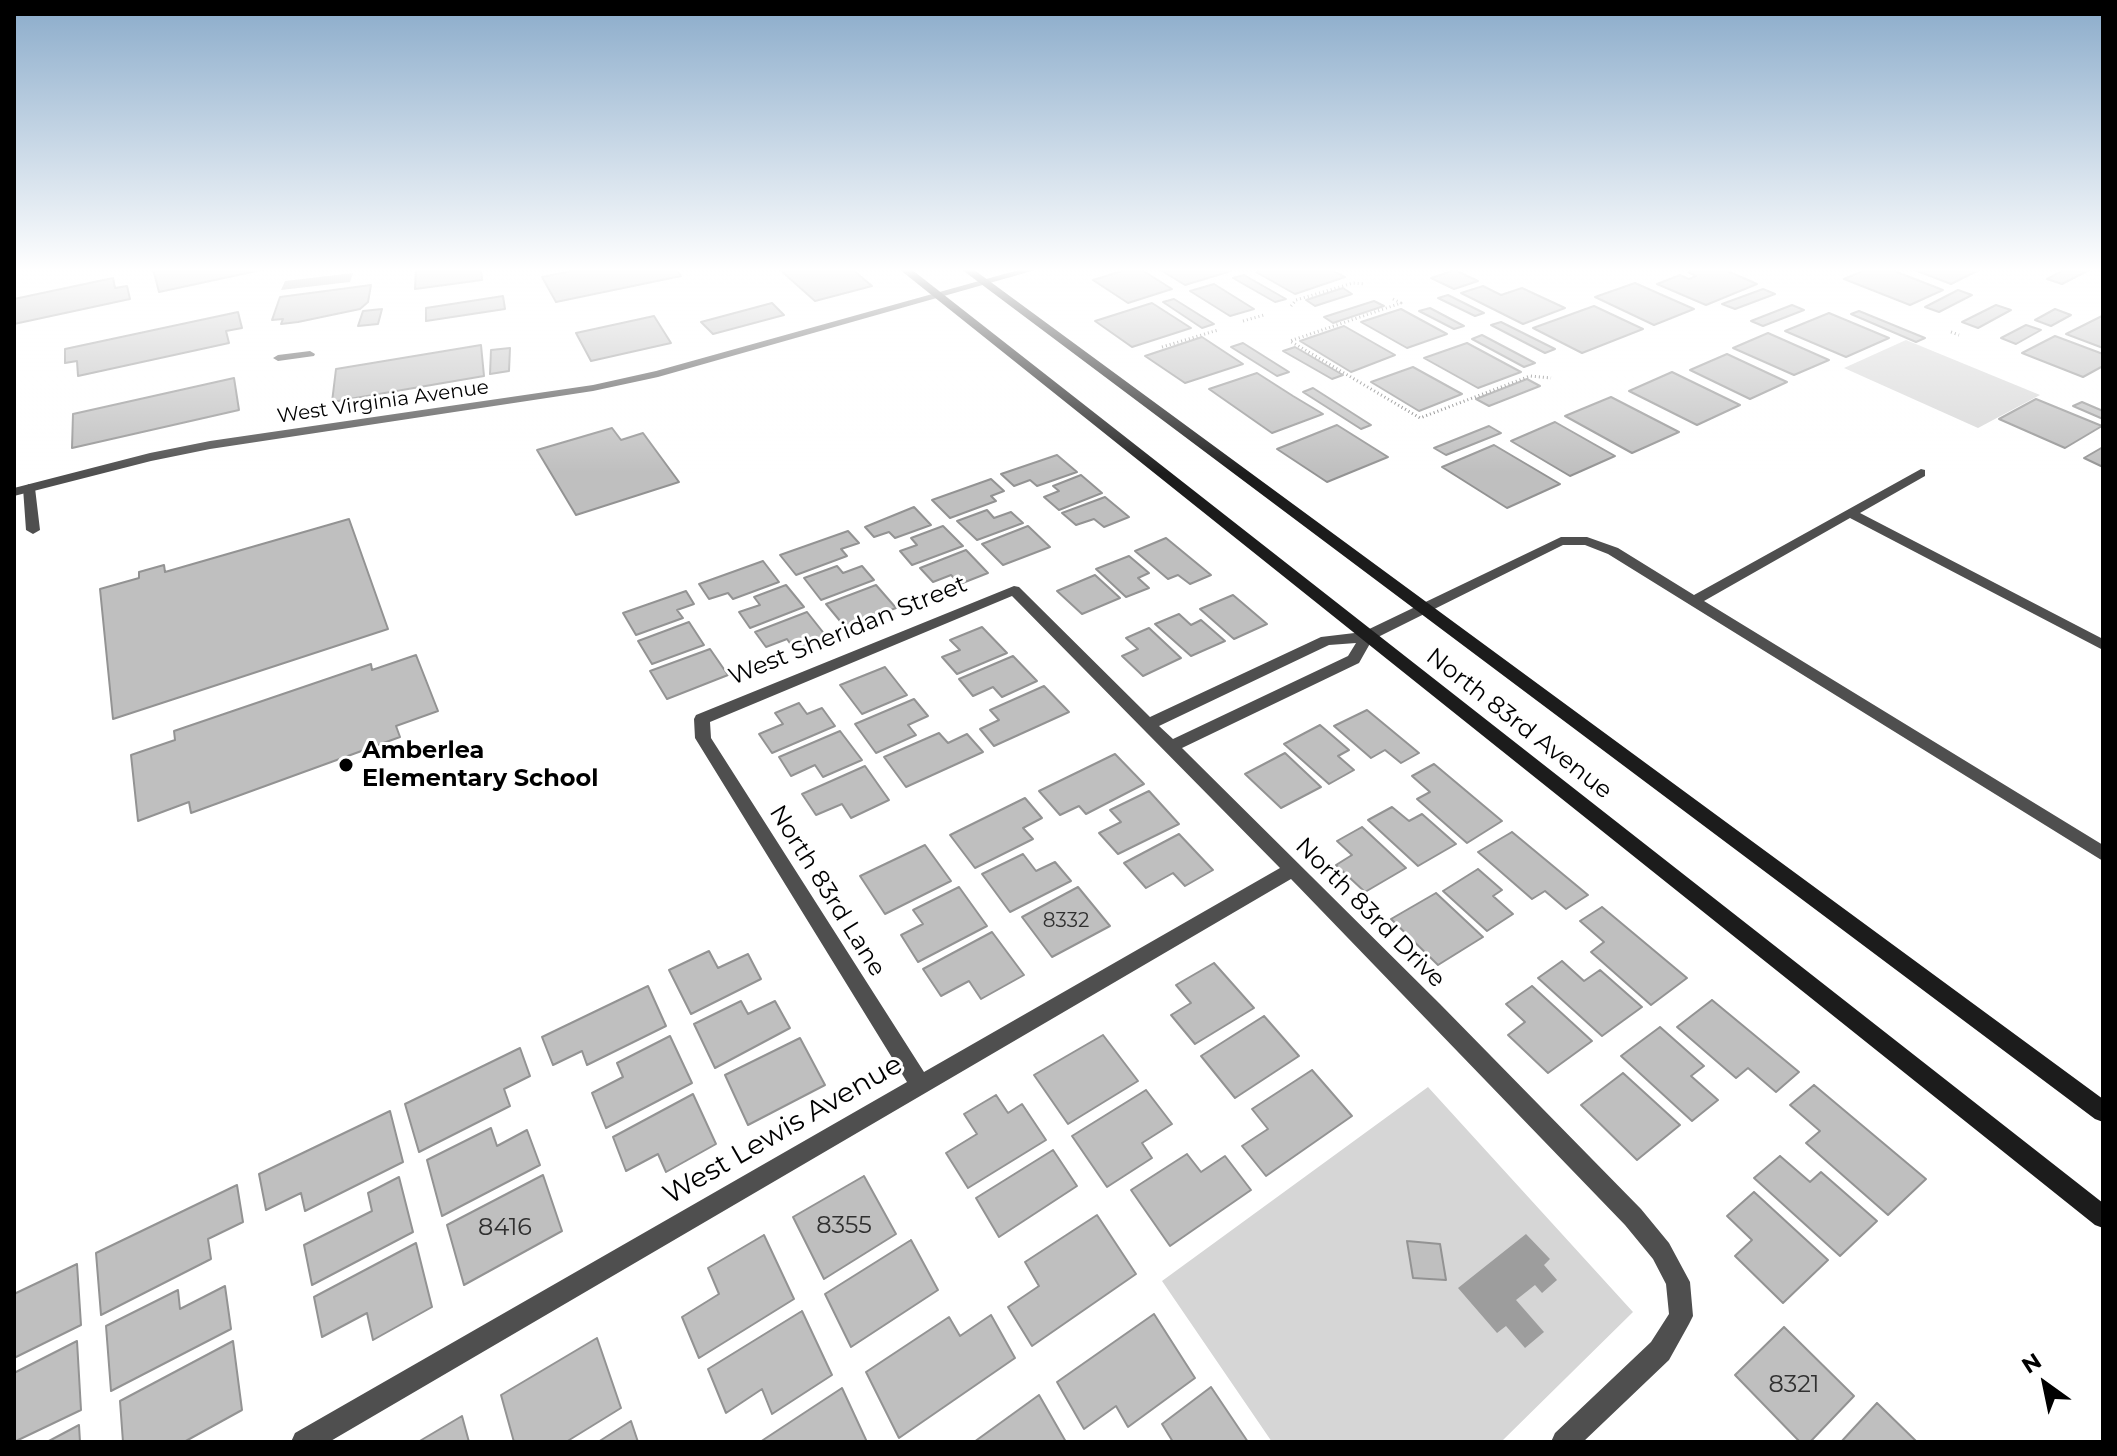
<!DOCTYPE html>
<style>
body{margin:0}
#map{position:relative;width:2117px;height:1456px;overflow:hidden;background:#fff;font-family:Montserrat,sans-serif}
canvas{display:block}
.frame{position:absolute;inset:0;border:16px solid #000;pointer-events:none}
.north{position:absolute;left:2005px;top:1344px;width:80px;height:80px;-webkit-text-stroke:6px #fff;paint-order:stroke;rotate:327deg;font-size:22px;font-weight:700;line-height:32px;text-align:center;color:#000}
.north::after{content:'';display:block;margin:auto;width:28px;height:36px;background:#000;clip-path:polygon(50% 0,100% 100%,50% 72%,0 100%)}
</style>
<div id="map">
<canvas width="2117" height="1456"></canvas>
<div class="frame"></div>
<div class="north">N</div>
</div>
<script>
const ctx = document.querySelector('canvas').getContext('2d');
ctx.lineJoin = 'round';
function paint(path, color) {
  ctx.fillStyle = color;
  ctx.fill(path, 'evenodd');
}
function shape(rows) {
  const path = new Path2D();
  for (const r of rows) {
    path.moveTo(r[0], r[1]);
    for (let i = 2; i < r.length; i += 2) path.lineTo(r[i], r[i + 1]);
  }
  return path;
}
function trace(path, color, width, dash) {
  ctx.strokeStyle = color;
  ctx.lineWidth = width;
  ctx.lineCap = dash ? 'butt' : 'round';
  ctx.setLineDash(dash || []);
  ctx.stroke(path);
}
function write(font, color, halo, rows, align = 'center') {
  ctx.font = font + ' Montserrat,sans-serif';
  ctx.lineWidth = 6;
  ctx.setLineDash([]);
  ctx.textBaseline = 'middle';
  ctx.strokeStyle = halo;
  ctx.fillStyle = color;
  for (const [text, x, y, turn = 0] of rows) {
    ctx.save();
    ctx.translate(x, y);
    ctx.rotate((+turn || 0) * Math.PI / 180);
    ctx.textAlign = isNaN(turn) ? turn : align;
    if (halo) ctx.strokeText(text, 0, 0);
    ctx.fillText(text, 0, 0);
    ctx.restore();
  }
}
paint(shape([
 [1906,340,2040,395,1978,428,1844,368],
 [1428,1087,1633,1312,1501,1442,1272,1442,1162,1281]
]), '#d6d6d6');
paint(shape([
 [353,273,350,282,281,290,285,281],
 [1526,1234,1550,1259,1544,1265,1557,1280,1542,1293,1535,1285,1516,1300,1544,1332,1525,1348,1506,1326,1497,1333,1458,1288]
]), '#9d9d9d');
const building = shape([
 [153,269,266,269,159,292,153,269],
 [416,269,481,269,482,280,415,289,416,269],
 [581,269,676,269,681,276,556,302,542,277,581,269],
 [779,269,852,269,872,286,815,301,779,269],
 [1129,269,1140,269,1172,289,1128,303,1093,280,1129,269],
 [1159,269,1229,269,1231,271,1185,285,1159,269],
 [1264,269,1330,269,1345,277,1295,294,1256,272,1264,269],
 [1697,269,1723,269,1757,284,1706,305,1657,284,1680,275,1689,279,1696,276,1688,272,1697,269],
 [1868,269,1889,269,1943,290,1910,305,1844,279,1868,269],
 [1912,269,1981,269,1951,284,1912,269],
 [2066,269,2091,269,2062,284,2047,279,2066,269],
 [1455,270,1478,281,1454,289,1431,278,1455,270],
 [1244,275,1286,299,1275,302,1233,278,1244,275],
 [113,278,115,288,127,286,130,299,14,324,14,299,113,278],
 [1635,283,1694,309,1654,325,1595,297,1635,283],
 [1214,284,1254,309,1230,316,1190,291,1214,284],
 [371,285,368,302,360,309,298,322,281,324,283,319,272,320,280,297,371,285],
 [1483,286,1501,295,1522,288,1565,308,1523,324,1461,293,1483,286],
 [1343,288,1352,294,1315,306,1306,300,1343,288],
 [1763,289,1775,294,1735,309,1722,304,1763,289],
 [1958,290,1972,295,1939,312,1925,307,1958,290],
 [1448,295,1484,313,1475,316,1438,298,1448,295],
 [503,296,505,309,426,321,426,308,503,296],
 [1174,299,1214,324,1202,328,1163,302,1174,299],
 [1374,301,1384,306,1333,323,1324,317,1374,301],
 [772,303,784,315,713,334,701,322,772,303],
 [1152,303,1191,328,1132,347,1095,321,1152,303],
 [1792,305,1804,310,1763,326,1751,321,1792,305],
 [1996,305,2011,310,1978,328,1962,322,1996,305],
 [1594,306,1643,329,1582,353,1533,328,1594,306],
 [1430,308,1464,326,1454,329,1419,311,1430,308],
 [382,309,378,324,358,326,363,311,382,309],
 [1401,309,1447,334,1407,348,1361,322,1401,309],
 [2055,309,2071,315,2051,326,2035,320,2055,309],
 [1859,311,1925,338,1916,342,1851,314,1859,311],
 [238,312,242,328,226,331,229,343,78,376,77,361,65,363,65,349,238,312],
 [1829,313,1889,338,1846,357,1785,331,1829,313],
 [654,316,671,343,591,361,576,333,654,316],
 [2102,316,2103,348,2066,334,2102,316],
 [1501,322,1555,349,1545,353,1491,325,1501,322],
 [2026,325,2041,330,2016,344,2001,338,2026,325],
 [1344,326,1395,355,1351,372,1300,341,1344,326],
 [1768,333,1829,360,1794,375,1733,348,1768,333],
 [1482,335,1535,363,1524,367,1472,339,1482,335],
 [2055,336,2103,354,2103,366,2083,377,2022,353,2055,336],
 [1202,337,1243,364,1185,383,1145,356,1202,337],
 [1243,343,1289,372,1277,376,1231,347,1243,343],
 [1467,343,1521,372,1478,388,1424,358,1467,343],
 [481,345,484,376,332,402,336,369,481,345],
 [1295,347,1343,375,1332,379,1283,351,1295,347],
 [510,348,509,371,490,374,491,350,510,348],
 [1727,354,1787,382,1750,399,1690,370,1727,354],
 [1413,367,1462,394,1419,411,1371,382,1413,367],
 [1672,372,1740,405,1697,425,1629,391,1672,372],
 [1257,373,1293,396,1323,414,1272,433,1209,389,1257,373],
 [234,378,239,410,72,448,73,414,234,378],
 [1527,379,1540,386,1489,406,1476,399,1527,379],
 [1313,388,1371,425,1361,429,1303,392,1313,388],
 [1611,397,1679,432,1632,453,1565,416,1611,397],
 [2036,399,2102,426,2065,448,1999,419,2036,399],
 [2082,402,2103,411,2103,419,2073,406,2082,402],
 [1555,422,1615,456,1570,476,1511,441,1555,422],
 [1337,425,1388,457,1327,482,1277,449,1337,425],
 [1489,426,1501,433,1446,455,1434,448,1489,426],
 [612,428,621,440,643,433,679,482,576,515,537,450,612,428],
 [1494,445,1560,484,1507,508,1442,467,1494,445],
 [2103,447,2103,467,2084,458,2103,447],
 [1057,455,1077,472,1037,486,1030,480,1014,486,1001,474,1057,455],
 [1081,475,1102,493,1059,510,1044,497,1059,491,1053,486,1081,475],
 [991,479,1004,491,991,496,996,501,950,518,932,500,991,479],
 [1105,497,1129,517,1104,527,1094,519,1076,525,1062,513,1105,497],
 [914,507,931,525,895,538,889,532,874,537,865,527,914,507],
 [987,510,994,518,1011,512,1023,523,977,540,957,521,987,510],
 [349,519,388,629,113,719,100,589,139,578,139,572,164,565,165,572,349,519],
 [943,526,963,546,912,565,900,551,917,545,911,538,943,526],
 [1028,526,1050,547,1003,565,982,544,1028,526],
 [848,531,859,543,841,549,847,556,796,575,780,555,848,531],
 [1166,538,1211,575,1190,584,1178,575,1168,579,1135,551,1166,538],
 [966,550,988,573,960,584,951,575,933,582,920,568,966,550],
 [1129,556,1149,573,1138,578,1149,588,1126,597,1096,569,1129,556],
 [763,561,779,582,733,599,728,593,709,599,699,584,763,561],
 [837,566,843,573,862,566,874,580,821,600,804,578,837,566],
 [1095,575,1120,598,1082,614,1057,591,1095,575],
 [786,585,804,607,750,628,739,612,760,605,754,597,786,585],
 [876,585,896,608,845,627,826,604,876,585],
 [686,591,694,604,677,610,683,618,636,635,623,613,686,591],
 [1233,595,1267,624,1234,639,1200,609,1233,595],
 [807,612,826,636,794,649,787,639,766,647,755,632,807,612],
 [1179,614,1191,625,1201,620,1225,641,1191,656,1155,624,1179,614],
 [689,622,704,645,652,664,638,641,689,622],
 [982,627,1007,653,957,674,942,657,960,650,950,640,982,627],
 [1149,628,1181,658,1143,676,1122,656,1138,649,1126,638,1149,628],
 [710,649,728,675,667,699,650,671,710,649],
 [416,655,438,711,396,726,400,737,191,813,189,802,138,821,131,755,175,740,174,731,371,664,372,670,416,655],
 [1013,656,1037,681,1002,697,993,687,973,696,959,679,1013,656],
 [885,667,907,695,862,714,840,685,885,667],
 [1044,686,1069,712,994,746,980,729,999,720,990,710,1044,686],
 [914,699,928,716,908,725,916,735,876,753,855,724,914,699],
 [799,703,807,714,822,708,835,726,772,753,759,734,783,724,775,713,799,703],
 [1367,710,1419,753,1401,763,1385,750,1371,758,1334,726,1367,710],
 [1320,725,1349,750,1338,756,1354,770,1329,784,1284,744,1320,725],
 [840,731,862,760,823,777,815,765,791,776,779,757,840,731],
 [939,733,948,743,967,734,983,752,906,787,884,757,939,733],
 [1285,753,1321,787,1281,808,1245,774,1285,753],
 [1115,754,1144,784,1086,814,1079,806,1060,815,1039,791,1115,754],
 [1434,764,1502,821,1467,843,1417,799,1430,792,1412,776,1434,764],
 [865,766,889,800,851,818,842,804,816,815,802,794,865,766],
 [1149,791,1179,824,1118,854,1099,833,1121,822,1110,810,1149,791],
 [1025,798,1042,818,1023,828,1033,839,975,868,950,835,1025,798],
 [1392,807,1409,821,1422,814,1456,844,1418,866,1368,820,1392,807],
 [1362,827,1406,868,1365,892,1336,865,1352,855,1337,841,1362,827],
 [1512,832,1588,895,1566,909,1545,891,1532,899,1478,852,1512,832],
 [1179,834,1213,870,1185,886,1173,873,1146,888,1124,863,1179,834],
 [925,845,951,881,885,914,860,876,925,845],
 [1023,854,1036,871,1055,862,1071,881,1010,912,982,874,1023,854],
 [1478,869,1502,890,1493,896,1513,914,1487,931,1443,891,1478,869],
 [959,887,987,926,918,962,901,935,923,924,913,910,959,887],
 [1078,887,1110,926,1052,957,1022,917,1078,887],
 [1436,893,1483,937,1438,965,1391,919,1436,893],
 [1602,907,1687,978,1651,1005,1591,952,1604,942,1580,921,1602,907],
 [992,932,1024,975,981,999,969,981,941,996,923,969,992,932],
 [709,951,718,968,748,954,761,979,691,1014,669,970,709,951],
 [1562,961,1584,981,1600,970,1642,1007,1602,1036,1538,978,1562,961],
 [1214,963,1254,1008,1195,1044,1171,1015,1191,1003,1176,985,1214,963],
 [648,986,666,1026,587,1065,582,1051,553,1065,542,1037,648,986],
 [1532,986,1592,1041,1548,1073,1508,1035,1525,1022,1506,1004,1532,986],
 [1712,1000,1799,1072,1776,1092,1748,1068,1736,1078,1677,1027,1712,1000],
 [741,1001,748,1014,775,1001,790,1028,715,1068,694,1024,741,1001],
 [1264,1016,1299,1056,1235,1098,1201,1056,1264,1016],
 [1660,1027,1704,1066,1691,1076,1718,1100,1692,1121,1621,1056,1660,1027],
 [1103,1035,1138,1081,1068,1124,1034,1075,1103,1035],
 [670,1036,692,1083,606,1128,592,1093,623,1077,617,1063,670,1036],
 [800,1038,825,1085,748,1125,725,1075,800,1038],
 [520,1048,530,1076,504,1089,510,1106,419,1152,405,1104,520,1048],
 [1312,1070,1352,1116,1266,1176,1242,1146,1268,1129,1252,1109,1312,1070],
 [1623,1073,1680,1125,1637,1160,1581,1105,1623,1073],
 [1814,1085,1926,1179,1888,1215,1806,1143,1820,1131,1790,1105,1814,1085],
 [1146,1090,1172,1124,1142,1143,1152,1158,1107,1187,1072,1136,1146,1090],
 [693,1094,716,1144,666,1172,658,1154,626,1171,613,1137,693,1094],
 [996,1095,1008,1113,1022,1104,1046,1140,968,1188,946,1153,977,1134,964,1114,996,1095],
 [390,1111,403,1162,305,1211,301,1193,266,1210,259,1174,390,1111],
 [491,1128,497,1146,527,1130,540,1165,442,1216,427,1160,491,1128],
 [1053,1150,1077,1186,999,1237,976,1198,1053,1150],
 [1187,1154,1201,1172,1225,1156,1251,1190,1170,1246,1131,1190,1187,1154],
 [1780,1156,1810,1182,1821,1172,1877,1221,1840,1256,1754,1178,1780,1156],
 [543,1175,562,1231,464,1285,447,1225,543,1175],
 [864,1176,896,1234,824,1279,793,1217,864,1176],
 [399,1177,413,1232,312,1285,304,1245,372,1211,368,1193,399,1177],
 [237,1185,243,1222,208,1239,211,1259,101,1315,96,1253,237,1185],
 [1754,1192,1828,1260,1783,1303,1735,1256,1752,1240,1727,1216,1754,1192],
 [1097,1215,1136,1274,1032,1346,1008,1307,1039,1286,1025,1262,1097,1215],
 [764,1235,794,1299,699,1358,682,1317,719,1294,708,1268,764,1235],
 [911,1240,938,1290,851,1347,825,1294,911,1240],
 [1407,1241,1440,1244,1446,1280,1413,1278,1407,1241],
 [416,1243,432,1307,373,1340,367,1313,322,1337,314,1297,416,1243],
 [77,1264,81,1325,14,1358,14,1294,77,1264],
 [225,1286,231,1329,111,1391,106,1326,178,1290,180,1309,225,1286],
 [802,1311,832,1375,772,1414,762,1389,726,1413,708,1369,802,1311],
 [1154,1314,1195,1378,1128,1427,1116,1406,1084,1429,1057,1382,1154,1314],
 [991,1315,1015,1358,899,1438,866,1372,949,1317,960,1336,991,1315],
 [1784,1327,1854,1396,1810,1442,1800,1442,1735,1375,1784,1327],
 [597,1338,621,1408,566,1442,514,1442,501,1395,597,1338],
 [77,1341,81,1410,14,1442,14,1373,77,1341],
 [233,1341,242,1410,184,1442,123,1442,120,1401,233,1341],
 [1211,1387,1248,1442,1173,1442,1162,1424,1211,1387],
 [842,1388,867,1442,760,1442,842,1388],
 [1039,1395,1066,1442,974,1442,1039,1395],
 [1877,1403,1917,1442,1841,1442,1877,1403],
 [462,1416,469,1442,418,1442,462,1416],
 [631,1421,638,1442,598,1442,631,1421],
 [79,1425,80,1442,47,1442,79,1425]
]);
paint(building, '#bfbfbf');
trace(building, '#939393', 2);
trace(shape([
 [1393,299,1401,303,1290,341,1420,418,1530,376,1551,378],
 [1291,306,1296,300,1353,283,1365,284],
 [1243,321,1264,315],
 [1951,332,1959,335],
 [1162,347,1218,330]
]), '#717171', 3, [1, 3]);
paint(shape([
 [310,351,315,354,314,356,278,361,273,358,278,355,310,351],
 [29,484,35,488,40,530,33,534,26,530,23,488,29,484]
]), '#4f4f4f');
paint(shape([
 [1022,269,1039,269,658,377,593,391,210,449,151,461,14,496,14,488,150,453,210,441,593,385,656,371,1022,269],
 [1921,469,1925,470,1925,476,1860,513,2103,639,2103,650,1850,518,1704,601,2103,845,2103,861,1608,554,1585,545,1563,545,1372,640,1359,663,1182,748,1440,1004,1641,1209,1669,1243,1690,1282,1693,1316,1689,1324,1669,1360,1583,1442,1551,1442,1555,1433,1651,1342,1669,1314,1666,1284,1653,1259,1625,1225,1291,879,329,1442,291,1442,295,1433,907,1082,695,738,694,719,696,715,1014,586,1019,587,1150,717,1321,637,1363,632,1561,537,1587,537,1618,548,1694,595,1921,469],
 [1012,596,1280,868,924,1072,711,738,710,722,1012,596],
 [1356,643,1348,656,1173,739,1159,726,1329,645,1356,643]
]), '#4f4f4f');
paint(shape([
 [899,269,911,269,2103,1203,2103,1228,2095,1225,899,269],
 [961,269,973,269,2103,1099,2103,1122,2095,1119,961,269]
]), '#1c1c1c');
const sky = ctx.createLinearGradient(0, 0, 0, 473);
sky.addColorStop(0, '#8aabca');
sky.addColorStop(0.57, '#fff');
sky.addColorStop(1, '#ffffff00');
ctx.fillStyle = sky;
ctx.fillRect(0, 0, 2117, 473);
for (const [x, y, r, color] of [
 [346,765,8,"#000"]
]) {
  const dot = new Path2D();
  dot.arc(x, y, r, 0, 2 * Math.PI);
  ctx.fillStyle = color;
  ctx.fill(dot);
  trace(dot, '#fff', 3);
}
write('20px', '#000', '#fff', [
 ["West Virginia Avenue",383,402,-8]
]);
write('20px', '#303030', null, [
 ["8332",1066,921]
]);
write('24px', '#000', '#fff', [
 ["West Sheridan Street",848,631,-22],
 ["North 83rd Avenue",1519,724,38],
 ["North 83rd Lane",827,891,58],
 ["North 83rd Drive",1370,913,45]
]);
write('bold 24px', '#000', '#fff', [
 ["Amberlea",362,751],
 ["Elementary School",362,779]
], 'left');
write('24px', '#303030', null, [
 ["8355",844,1226],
 ["8416",505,1228],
 ["8321",1794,1385]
]);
write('28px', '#000', '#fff', [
 ["West Lewis Avenue",783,1130,-30]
]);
</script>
